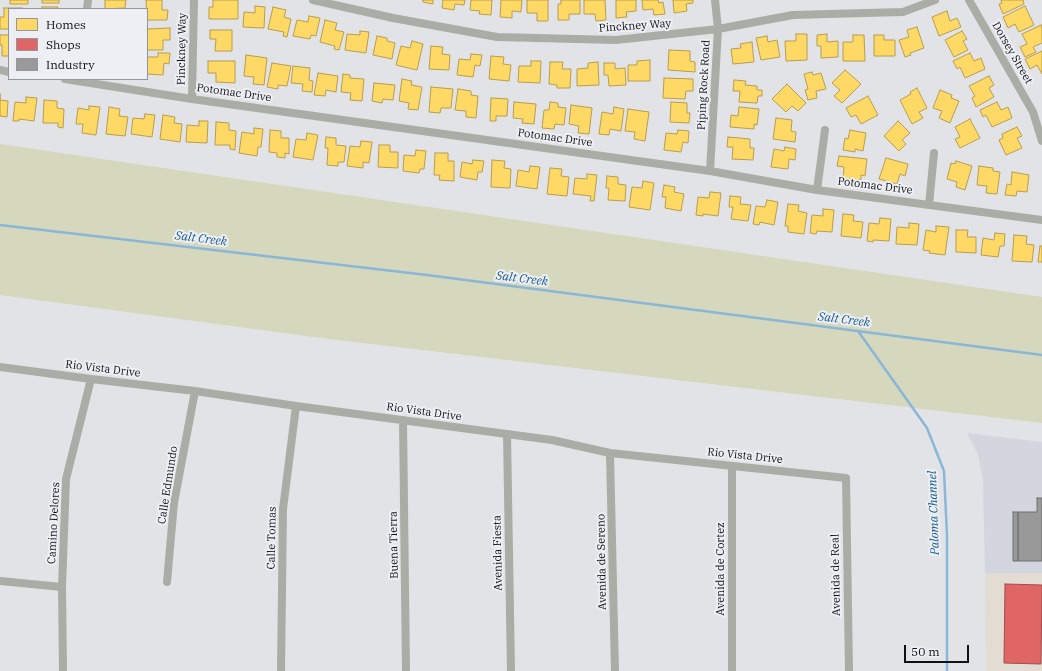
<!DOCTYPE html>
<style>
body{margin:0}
#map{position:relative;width:1042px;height:671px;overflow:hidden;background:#e2e3e6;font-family:"IBM Plex Serif",serif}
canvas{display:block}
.legend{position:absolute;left:8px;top:8px;width:140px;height:72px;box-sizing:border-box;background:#edeff5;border:1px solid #95969b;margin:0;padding:5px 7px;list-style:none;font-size:12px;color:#111113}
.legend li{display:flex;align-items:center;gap:8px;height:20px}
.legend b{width:20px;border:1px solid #95969b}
.scale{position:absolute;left:904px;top:645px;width:65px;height:18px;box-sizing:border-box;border:2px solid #111113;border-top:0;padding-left:5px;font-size:12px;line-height:14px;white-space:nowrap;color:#111113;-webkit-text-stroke:3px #edeff5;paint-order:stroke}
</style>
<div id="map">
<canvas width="1042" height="671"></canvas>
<ul class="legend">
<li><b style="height:11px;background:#ffd966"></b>Homes</li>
<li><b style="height:11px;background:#e06666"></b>Shops</li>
<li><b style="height:11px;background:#999"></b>Industry</li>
</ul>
<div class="scale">50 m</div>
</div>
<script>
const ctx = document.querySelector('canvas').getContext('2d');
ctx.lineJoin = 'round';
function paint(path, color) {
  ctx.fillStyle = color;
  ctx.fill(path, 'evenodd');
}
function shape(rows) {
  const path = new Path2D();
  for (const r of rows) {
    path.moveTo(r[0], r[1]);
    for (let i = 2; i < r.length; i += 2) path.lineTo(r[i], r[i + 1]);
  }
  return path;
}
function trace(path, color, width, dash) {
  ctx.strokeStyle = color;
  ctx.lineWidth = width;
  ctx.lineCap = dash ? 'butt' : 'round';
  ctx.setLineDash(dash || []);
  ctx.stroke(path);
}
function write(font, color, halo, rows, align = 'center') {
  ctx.font = font + ' "IBM Plex Serif",serif';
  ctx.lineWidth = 4;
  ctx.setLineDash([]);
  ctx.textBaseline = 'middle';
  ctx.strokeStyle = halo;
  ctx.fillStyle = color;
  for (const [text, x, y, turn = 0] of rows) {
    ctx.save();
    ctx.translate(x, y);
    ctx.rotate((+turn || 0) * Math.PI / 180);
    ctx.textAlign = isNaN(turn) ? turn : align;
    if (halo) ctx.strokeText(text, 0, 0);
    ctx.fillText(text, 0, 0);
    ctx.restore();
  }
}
paint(shape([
 [985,573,1042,573,1042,671,986,671]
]), '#e3dcd3');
paint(shape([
 [967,433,1042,442,1042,573,985,573,983,479,978,455]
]), '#d3d6df');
paint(shape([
 [0,144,1042,297,1042,423,321,338,0,295]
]), '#d5d8bc');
const homes = shape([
 [10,0,28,0,28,4,10,4,10,0],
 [42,0,59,0,59,3,42,3,42,0],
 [105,0,126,0,125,8,105,9,105,0],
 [146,0,162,0,162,10,168,10,167,20,147,20,146,0],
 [213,0,238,0,238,19,209,19,209,7,213,7,213,0],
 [423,0,433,0,433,4,423,2,423,0],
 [443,0,465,0,464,5,455,4,454,10,442,8,443,0],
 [471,0,492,0,491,15,479,14,480,11,470,10,471,0],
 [501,0,522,0,521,12,512,11,512,18,500,17,501,0],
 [527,0,548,0,548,21,537,21,537,13,527,13,527,0],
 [561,0,580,0,580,14,569,14,569,20,558,20,558,4,561,4,561,0],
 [584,0,605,0,606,20,596,21,595,14,584,14,584,0],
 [616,0,636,0,636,11,626,12,627,17,616,18,616,0],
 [642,0,658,0,659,3,663,2,665,14,654,15,653,9,643,10,642,0],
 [673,0,693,0,693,3,686,4,687,11,674,13,673,0],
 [1001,0,1023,0,1024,4,1003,14,999,4,1002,3,1001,0],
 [255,6,265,7,264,28,243,27,244,12,255,13,255,6],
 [1025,6,1034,25,1019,32,1015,24,1008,28,1003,17,1025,6],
 [42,7,58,7,58,9,42,9,42,7],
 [273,7,286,10,284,17,291,19,287,37,283,36,284,32,268,29,273,7],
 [4,8,23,8,23,9,9,9,9,29,0,29,0,17,4,17,4,8],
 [947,11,950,21,957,18,961,27,939,36,932,17,947,11],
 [309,16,320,18,316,36,311,35,310,39,293,36,297,20,308,22,309,16],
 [325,20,337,23,335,30,344,32,339,50,334,49,335,46,320,42,325,20],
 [1041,25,1042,29,1042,43,1033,47,1036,52,1025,57,1020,47,1027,44,1022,34,1041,25],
 [917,27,924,48,910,53,911,55,905,57,899,40,909,37,907,30,917,27],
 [170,28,170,40,163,40,163,50,147,50,147,29,170,28],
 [210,30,232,30,232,51,215,51,216,39,210,39,210,30],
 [360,31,369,32,366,53,345,50,347,34,360,35,360,31],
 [962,31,967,39,963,41,968,50,954,57,945,40,962,31],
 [796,34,807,34,807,60,786,61,785,41,796,41,796,34],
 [827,34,827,42,838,41,838,57,821,58,821,46,817,46,817,35,827,34],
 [0,35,9,35,9,56,2,56,2,45,0,45,0,35],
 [853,35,864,35,865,61,843,61,843,42,853,42,853,35],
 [874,35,884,35,884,40,895,40,895,56,874,56,874,35],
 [377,36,387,38,387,41,395,43,392,59,373,55,377,36],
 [767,36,768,42,777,40,780,57,761,60,756,38,767,36],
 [412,41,423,44,417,70,396,65,401,46,410,48,412,41],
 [752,42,754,62,733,64,731,49,741,48,740,44,752,42],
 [431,46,443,47,442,54,450,55,449,70,429,69,431,46],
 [669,50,690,51,690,61,695,62,695,72,668,70,669,50],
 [1042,51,1042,74,1037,65,1030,69,1025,59,1042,51],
 [158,53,170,53,169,64,164,63,163,75,147,74,147,57,158,57,158,53],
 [970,53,974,61,981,58,985,69,965,78,960,67,957,69,953,61,970,53],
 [471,54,482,55,480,66,475,65,473,77,457,75,459,59,470,60,471,54],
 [246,55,267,58,264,85,253,84,254,77,244,76,246,55],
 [491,56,504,57,503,64,511,65,509,81,489,79,491,56],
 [650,60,650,81,628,81,628,65,637,65,637,61,650,60],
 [208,61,235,61,235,83,216,82,216,73,208,73,208,61],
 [531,61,541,61,540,83,518,82,519,66,531,66,531,61],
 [550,62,563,62,562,69,571,69,570,88,557,88,557,85,549,84,550,62],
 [598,62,599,85,577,86,577,69,588,68,588,63,598,62],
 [272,63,291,66,287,86,278,85,278,89,267,87,272,63],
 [604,63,615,63,615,69,625,68,626,85,609,86,608,75,604,75,604,63],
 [293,66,310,68,309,80,313,81,312,92,302,91,303,84,291,83,293,66],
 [845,70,861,84,842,103,834,96,840,90,832,83,845,70],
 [812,72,813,75,821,73,826,89,816,91,817,98,808,100,805,90,808,89,804,74,812,72],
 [318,73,338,76,336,92,326,90,325,96,314,95,318,73],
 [343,74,350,75,350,78,364,79,362,101,350,100,351,93,341,92,343,74],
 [989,76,994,85,989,88,994,97,976,107,972,98,975,96,969,86,989,76],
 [664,78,693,79,693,91,686,91,685,99,663,98,664,78],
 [402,79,412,81,411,85,422,87,418,110,408,109,409,103,399,101,402,79],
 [734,80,746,81,745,85,757,86,757,90,762,90,762,96,758,96,757,103,739,102,740,91,733,91,734,80],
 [374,83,395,85,393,100,383,99,382,103,372,101,374,83],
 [787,84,806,103,798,111,792,106,786,112,772,99,787,84],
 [431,87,453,89,451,108,441,108,440,113,429,112,431,87],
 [917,88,927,108,919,112,923,118,912,124,900,100,911,94,910,92,917,88],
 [458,89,471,91,471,95,478,96,476,118,466,117,466,111,455,110,458,89],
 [940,90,952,95,951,98,959,101,950,123,939,118,942,111,933,108,940,90],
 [0,94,0,100,8,101,7,117,0,116,0,94],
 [868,96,878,115,861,124,856,115,851,117,846,108,868,96],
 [26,97,37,98,34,121,19,119,19,121,13,121,15,102,26,103,26,97],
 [491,98,508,99,507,116,496,116,496,121,490,121,491,98],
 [44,100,57,101,57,108,64,109,63,128,58,127,58,123,43,123,44,100],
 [514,102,536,104,534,124,522,123,523,119,513,118,514,102],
 [550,102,558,103,558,107,566,108,564,125,555,124,554,129,542,128,544,110,549,110,550,102],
 [671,102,687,103,687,113,690,113,689,123,670,122,671,102],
 [997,102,1001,110,1008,107,1012,118,992,127,986,115,983,117,980,110,997,102],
 [571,105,592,108,589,134,578,133,579,126,569,124,571,105],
 [89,106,100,107,96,135,82,133,83,124,76,124,78,108,89,110,89,106],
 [109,107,120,109,119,116,128,117,125,136,106,134,109,107],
 [614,107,624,109,621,131,610,129,609,135,599,134,602,112,613,114,614,107],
 [739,107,759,109,757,125,754,124,754,129,730,127,731,115,738,116,739,107],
 [628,109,649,112,645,141,634,139,635,132,625,131,628,109],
 [145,114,155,115,152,137,131,134,133,118,144,119,145,114],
 [163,115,175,117,174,123,182,124,180,142,160,139,163,115],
 [776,118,792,120,791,131,796,132,795,142,773,139,776,118],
 [970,119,980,138,960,148,955,139,960,137,955,127,970,119],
 [199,121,208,121,207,143,186,142,187,125,199,126,199,121],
 [898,121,910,133,902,140,906,144,899,151,884,136,898,121],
 [216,122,229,123,229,130,236,131,235,150,230,149,230,145,215,145,216,122],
 [1017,127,1022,136,1017,138,1022,148,1006,155,999,140,1003,138,1002,134,1017,127],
 [254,128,263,129,261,147,258,147,257,156,239,153,242,132,254,134,254,128],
 [270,130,281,131,281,138,289,138,289,154,285,153,285,158,277,157,277,153,269,152,270,130],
 [678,130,689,131,688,143,683,142,681,152,664,150,666,133,677,134,678,130],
 [850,130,866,133,863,151,855,149,855,152,843,150,845,138,848,139,850,130],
 [307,133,318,135,313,160,293,157,296,139,306,140,307,133],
 [326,137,336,138,336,145,346,146,344,162,338,162,338,166,327,165,328,148,325,148,326,137],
 [728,137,750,139,750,148,754,148,753,160,732,159,733,147,727,147,728,137],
 [361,141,372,142,369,163,363,162,363,168,347,166,350,146,360,147,361,141],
 [379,145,390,145,390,152,398,152,398,168,378,167,379,145],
 [785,147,796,149,795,160,789,159,788,169,771,167,774,149,784,151,785,147],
 [416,150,426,151,424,169,420,169,419,173,403,171,404,155,415,156,416,150],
 [435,153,448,153,448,161,454,161,454,181,439,180,440,175,434,175,435,153],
 [839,156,867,159,865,176,861,175,861,180,843,178,844,167,837,166,839,156],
 [886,158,908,164,905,176,900,174,897,184,879,179,886,158],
 [473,160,484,161,482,172,478,172,477,180,460,177,462,162,472,164,473,160],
 [492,160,505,161,504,168,511,169,510,188,491,187,492,160],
 [956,161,972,166,965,190,956,187,957,182,947,179,951,163,955,164,956,161],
 [530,166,540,167,537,189,516,186,518,170,529,172,530,166],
 [979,166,993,168,993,171,1000,172,997,194,986,193,987,186,977,185,979,166],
 [550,168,562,169,561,176,569,177,567,196,547,194,550,168],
 [1012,172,1029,175,1027,192,1017,191,1016,196,1005,195,1007,184,1011,185,1012,172],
 [587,174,597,175,594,201,590,201,591,196,573,194,575,178,587,179,587,174],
 [607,176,618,177,618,184,626,185,625,201,608,200,609,188,606,188,607,176],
 [643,181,654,183,650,210,629,207,632,187,642,188,643,181],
 [664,185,675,187,674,192,684,194,681,211,665,208,666,197,662,197,664,185],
 [710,192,721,193,718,216,703,214,703,216,696,215,698,197,709,198,710,192],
 [730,196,741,197,740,204,751,205,748,221,731,219,733,207,729,207,730,196],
 [767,200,778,202,774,225,760,222,759,225,753,224,756,206,765,207,767,200],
 [788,204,799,205,798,211,807,213,804,234,788,232,788,226,785,226,788,204],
 [823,209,834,210,832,232,817,231,816,234,810,233,812,215,823,216,823,209],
 [843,214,854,215,853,221,863,222,861,238,841,236,843,214],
 [880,218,891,219,889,241,873,240,873,242,867,241,869,223,879,224,880,218],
 [909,223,919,224,917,245,896,244,897,227,909,228,909,223],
 [936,226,949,227,945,255,929,253,930,251,923,250,926,230,936,232,936,226],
 [956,230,968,230,967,237,976,237,976,253,956,252,956,230],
 [995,233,1005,234,1004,246,1000,246,998,257,981,255,983,238,994,240,995,233],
 [1014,235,1027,236,1026,244,1034,245,1032,262,1012,261,1014,235],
 [1040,246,1042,246,1042,262,1038,262,1040,246]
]);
paint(homes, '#ffd966');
trace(homes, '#b89d4d', 1);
const shops = shape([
 [1005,584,1042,585,1041,664,1004,663,1005,584]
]);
paint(shops, '#e06666');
trace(shops, '#a24c4d', 1);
const industry = shape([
 [1037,498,1042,498,1042,561,1018,561,1018,512,1037,512,1037,498],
 [1013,512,1018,512,1018,561,1013,561,1013,512]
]);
paint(industry, '#999');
trace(industry, '#707071', 1);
trace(shape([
 [0,225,427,275,1042,355],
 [858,331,927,428,944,471,947,536,947,671]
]), '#8ab6d8', 2.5);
trace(shape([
 [313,0,393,18,497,37,616,40,718,29,793,15,903,12,935,0],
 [969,0,1033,112,1042,141],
 [87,9,88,0],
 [0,70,9,72],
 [65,79,192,99,710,171,817,190,1042,220],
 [192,99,194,0],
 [710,171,718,29,715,0],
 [817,190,825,130],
 [929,205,934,153],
 [0,367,91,379,195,391,296,406,552,440,610,453,846,478,849,671],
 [403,420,406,671],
 [507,434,511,671],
 [610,453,615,671],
 [0,581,62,587],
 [167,582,174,503,195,391],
 [63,671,62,587,66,479,91,379],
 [281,671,283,509,296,406],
 [732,671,732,466]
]), '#a9ada5', 8);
write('11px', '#111113', '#edeff5', [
 ["Pinckney Way",635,26,-4],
 ["Pinckney Way",182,49,-89],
 ["Dorsey Street",1012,53,60],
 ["Piping Rock Road",704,85,-87],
 ["Potomac Drive",234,93,8],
 ["Potomac Drive",555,138,8],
 ["Potomac Drive",875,186,7],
 ["Rio Vista Drive",103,369,7],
 ["Rio Vista Drive",424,412,8],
 ["Rio Vista Drive",745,456,6],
 ["Calle Edmundo",168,485,-81],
 ["Camino Delores",54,523,-87],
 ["Calle Tomas",272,538,-89],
 ["Buena Tierra",394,545,-91],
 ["Avenida Fiesta",498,553,-91],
 ["Avenida de Sereno",602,562,-91],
 ["Avenida de Cortez",721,569,-90],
 ["Avenida de Real",836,575,-91]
]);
write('italic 12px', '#155b89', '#edeff5', [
 ["Salt Creek",201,239,7],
 ["Salt Creek",522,279,7],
 ["Salt Creek",844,320,7],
 ["Paloma Channel",934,513,-92]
]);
</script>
